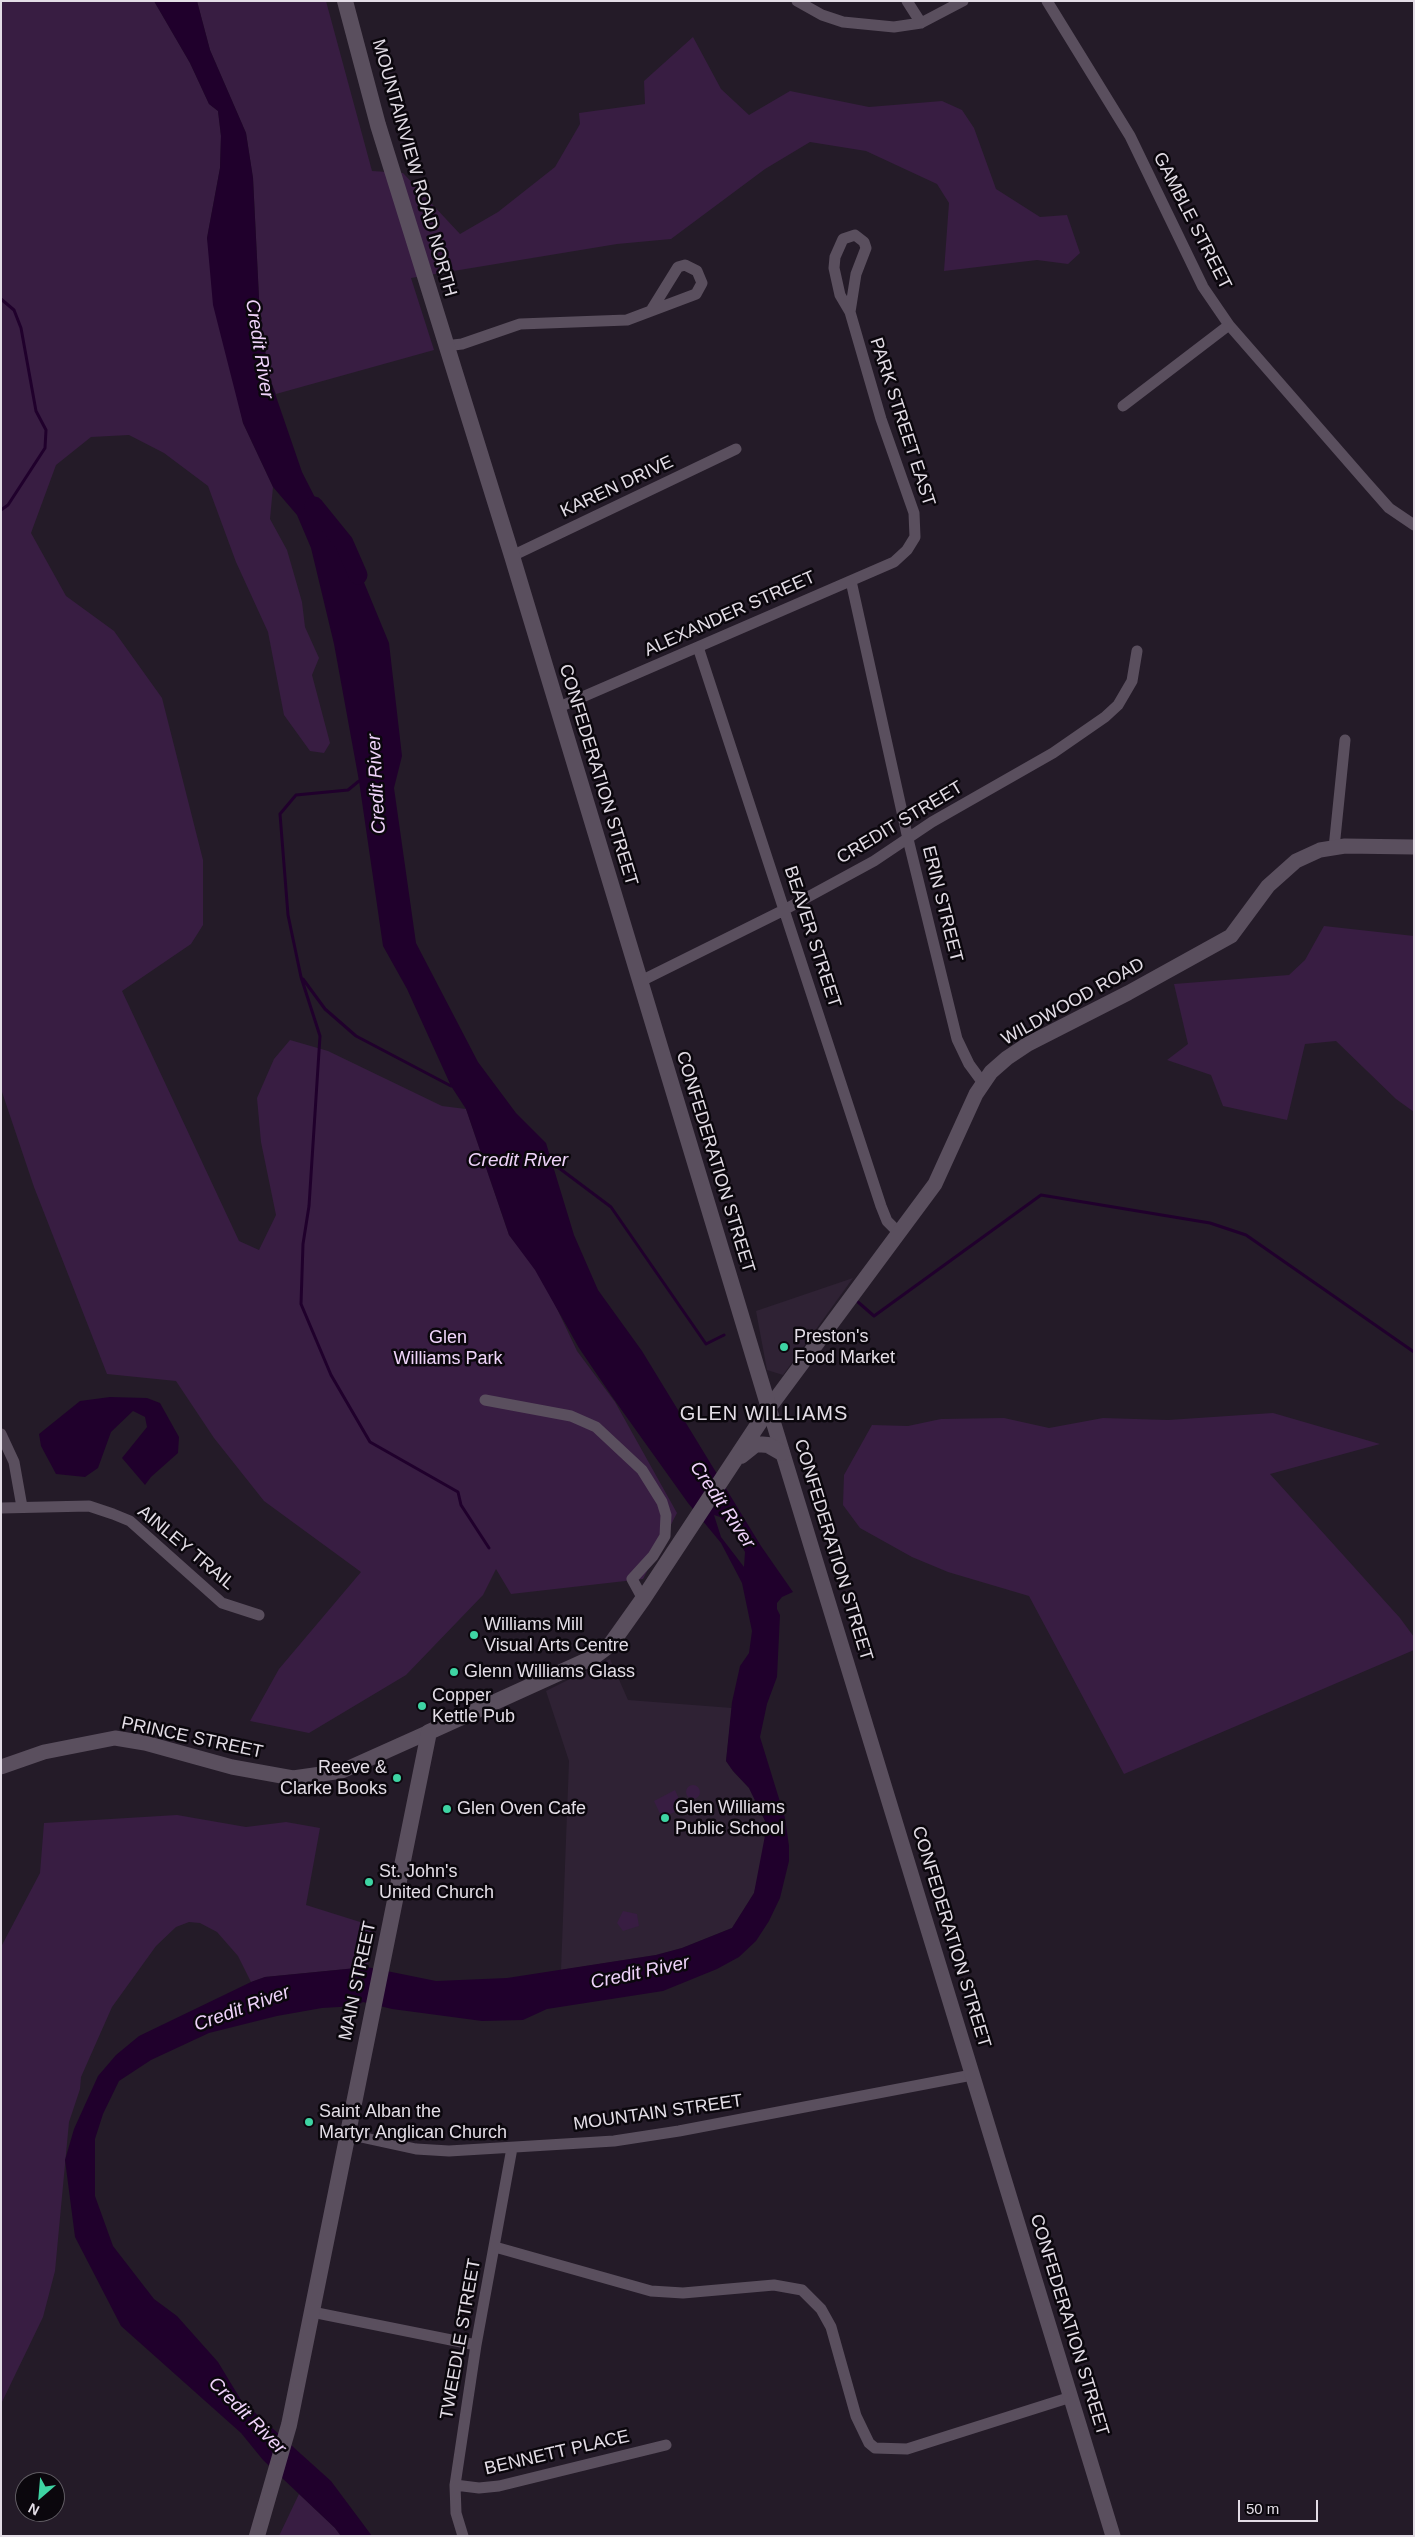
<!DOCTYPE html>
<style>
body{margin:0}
#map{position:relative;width:1415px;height:2537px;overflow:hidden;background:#241b28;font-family:Arial,sans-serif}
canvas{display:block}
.frame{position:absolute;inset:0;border:2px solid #e3dde6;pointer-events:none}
.north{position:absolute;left:15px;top:2472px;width:50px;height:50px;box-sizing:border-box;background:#0b070d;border:1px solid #615d64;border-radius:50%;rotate:207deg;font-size:14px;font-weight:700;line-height:20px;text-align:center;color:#e3dde6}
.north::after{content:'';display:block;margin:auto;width:18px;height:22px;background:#3ed4a3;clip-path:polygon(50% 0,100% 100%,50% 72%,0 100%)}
.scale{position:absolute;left:1238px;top:2500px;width:80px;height:22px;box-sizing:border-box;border:2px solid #e3dde6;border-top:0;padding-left:6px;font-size:15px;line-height:18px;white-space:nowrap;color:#e3dde6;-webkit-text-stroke:4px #0b070d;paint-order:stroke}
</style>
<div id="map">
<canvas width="1415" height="2537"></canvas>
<div class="frame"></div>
<div class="north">N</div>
<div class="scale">50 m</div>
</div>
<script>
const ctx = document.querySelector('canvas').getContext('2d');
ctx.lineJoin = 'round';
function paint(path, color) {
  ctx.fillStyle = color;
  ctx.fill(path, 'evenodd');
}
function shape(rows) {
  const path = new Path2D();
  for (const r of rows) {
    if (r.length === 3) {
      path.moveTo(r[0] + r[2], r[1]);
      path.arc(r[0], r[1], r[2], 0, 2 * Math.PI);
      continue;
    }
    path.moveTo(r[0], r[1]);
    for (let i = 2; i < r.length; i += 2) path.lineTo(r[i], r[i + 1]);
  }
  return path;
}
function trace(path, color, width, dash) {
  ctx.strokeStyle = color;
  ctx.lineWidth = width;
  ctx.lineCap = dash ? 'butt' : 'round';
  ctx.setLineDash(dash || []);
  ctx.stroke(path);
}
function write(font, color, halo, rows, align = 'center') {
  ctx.font = font + ' Arial,sans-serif';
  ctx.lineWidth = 5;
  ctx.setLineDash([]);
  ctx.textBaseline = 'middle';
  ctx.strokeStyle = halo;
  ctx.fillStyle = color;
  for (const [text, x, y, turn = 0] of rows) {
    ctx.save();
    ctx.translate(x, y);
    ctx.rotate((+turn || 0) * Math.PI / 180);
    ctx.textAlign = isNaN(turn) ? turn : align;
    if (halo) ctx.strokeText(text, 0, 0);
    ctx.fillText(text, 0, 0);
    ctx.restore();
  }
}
paint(shape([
 [853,1278,783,1375,767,1370,756,1311],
 [610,1659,628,1700,732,1708,726,1761,733,1771,749,1788,767,1825,761,1866,754,1893,732,1928,682,1948,656,1955,561,1970,569,1761,546,1691]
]), '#2f2234');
paint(shape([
 [1,1,154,1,190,63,209,104,218,111,221,136,220,168,207,238,243,423,273,487,270,519,287,550,302,602,305,627,319,658,312,675,330,743,324,753,310,751,284,715,268,632,236,562,208,486,164,453,129,435,91,437,56,465,31,533,66,596,114,631,162,698,203,860,203,925,191,944,122,991,239,1241,259,1250,276,1215,261,1142,257,1098,274,1059,290,1040,328,1051,442,1106,466,1109,509,1235,541,1275,577,1351,615,1402,677,1513,643,1579,511,1594,496,1569,483,1595,406,1675,309,1733,250,1721,279,1669,361,1572,264,1501,214,1438,176,1381,107,1374,34,1187,1,1089],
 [197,1,326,1,372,171,403,173,460,234,498,212,555,167,580,124,579,113,645,104,644,81,693,37,721,89,749,115,790,91,869,107,942,101,962,110,974,128,996,189,1040,217,1067,215,1080,253,1068,264,1037,260,944,271,949,203,937,184,866,151,810,142,765,169,671,239,617,244,411,278,434,350,276,394,269,376,260,318,253,178,246,133,210,50],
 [1324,926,1414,936,1414,1112,1396,1099,1336,1041,1305,1044,1287,1120,1223,1106,1211,1075,1167,1060,1188,1044,1174,984,1289,975,1305,960],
 [1273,1413,1380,1444,1270,1474,1400,1618,1414,1637,1414,1650,1124,1774,1029,1596,948,1572,912,1557,860,1528,843,1505,844,1475,872,1425,908,1426,941,1419,1004,1418,1049,1428,1103,1418,1168,1420],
 [693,1792,7],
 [675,1790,683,1808,662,1818,654,1801],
 [177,1815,246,1827,286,1822,320,1828,306,1905,376,1927,367,1967,265,1977,251,1982,238,1956,217,1932,200,1923,189,1922,176,1927,156,1946,112,2007,81,2077,80,2089,69,2122,55,2271,43,2317,1,2404,1,1947,40,1873,44,1823],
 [623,1911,637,1914,639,1926,623,1931,617,1923],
 [299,2494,335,2528,341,2536,279,2536]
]), '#381d42');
paint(shape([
 [154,1,197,1,210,50,246,133,253,178,260,318,269,376,302,472,328,523,356,563,389,643,402,756,394,788,416,943,478,1062,516,1113,546,1143,574,1235,598,1290,642,1351,761,1546,793,1592,782,1597,777,1603,777,1609,780,1615,777,1677,767,1704,760,1737,785,1818,789,1846,789,1861,780,1898,769,1921,756,1941,739,1957,717,1969,663,1991,547,2009,523,2020,482,2021,392,2009,363,2002,356,2006,322,2008,277,2016,209,2033,151,2060,119,2081,103,2114,95,2139,95,2196,113,2246,154,2299,177,2316,218,2362,241,2400,331,2481,372,2536,341,2536,335,2528,263,2460,241,2433,121,2326,75,2237,65,2160,74,2129,98,2076,116,2055,139,2036,251,1982,265,1977,367,1967,436,1981,507,1978,656,1955,682,1948,732,1928,754,1893,767,1825,749,1788,733,1771,726,1761,732,1702,740,1666,749,1653,752,1631,742,1583,721,1543,688,1503,613,1398,579,1348,535,1270,509,1235,466,1109,451,1086,407,989,383,946,359,781,334,644,311,548,297,515,273,487,243,423,213,305,207,238,220,168,221,136,218,111,209,104,190,63],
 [714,1515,720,1517,733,1531,745,1552,744,1567,721,1537],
 [110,1397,147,1398,160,1403,179,1437,178,1453,151,1477,145,1485,122,1458,147,1427,145,1417,133,1411,111,1432,98,1468,85,1477,56,1474,41,1446,39,1434,80,1401]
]), '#20002c');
trace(shape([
 [1,299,14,310,21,328,36,411,46,430,45,448,8,505,1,510],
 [359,781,348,790,296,795,280,814,288,915,301,977,320,1036,309,1206,303,1244,301,1304,331,1375,370,1442,458,1492,461,1505,489,1548],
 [303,979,325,1009,356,1036,451,1086],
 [551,1162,611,1207,706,1344,724,1335],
 [858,1302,874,1316,1041,1195,1210,1223,1246,1235,1414,1352]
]), '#20002c', 3);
trace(shape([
 [314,506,344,543,358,575]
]), '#20002c', 19);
trace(shape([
 [797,1,822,15,843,22,894,27,921,23,963,1],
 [907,1,921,23],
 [1047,1,1130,136,1203,287,1229,325,1366,482,1389,508,1414,525],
 [445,346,462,344,520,324,627,320,696,294,702,283,697,271,685,265,678,267,652,309],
 [1123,406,1229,325],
 [512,556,736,449],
 [851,581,908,839,957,1039,969,1064,983,1083],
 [698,647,881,1206,887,1221,899,1233],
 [557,708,894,562,907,550,915,537,914,513,881,419,850,312,840,295,834,268,835,257,843,239,855,235,864,242,866,248,856,274,850,312],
 [1334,848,1345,740],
 [639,982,784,910,874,861,932,822,1053,753,1105,717,1118,705,1132,681,1137,651],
 [485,1400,571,1416,596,1427,642,1470,662,1502,666,1515,665,1536,653,1556,632,1579,643,1599],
 [1,1434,14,1462,22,1507],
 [1,1508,89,1506,113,1514,130,1521,222,1603,259,1615],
 [347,2134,416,2149,449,2151,614,2141,679,2131,972,2075],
 [495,2247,651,2291,683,2293,774,2285,802,2290,821,2309,831,2327,856,2416,869,2443,875,2448,907,2449,1071,2397],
 [312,2312,476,2345],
 [455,2485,479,2488,499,2486,666,2445],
 [463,2536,456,2513,455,2485,476,2345,512,2148]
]), '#5a4f5e', 11);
trace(shape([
 [1,1767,44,1752,115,1738,145,1743,232,1767,293,1778,342,1771,429,1732],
 [1113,2536,769,1408,935,1184,976,1094,991,1072,1007,1058,1028,1044,1128,993,1231,936,1268,886,1296,861,1320,850,1345,846,1414,847]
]), '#5a4f5e', 15);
trace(shape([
 [741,1456,756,1444,768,1445,782,1453],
 [257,2536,289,2425,429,1732,592,1658,611,1644,643,1599,769,1408,512,556,378,125,345,1]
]), '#5a4f5e', 16);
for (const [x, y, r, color] of [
 [784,1347,5,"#3ed4a3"],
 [474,1635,5,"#3ed4a3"],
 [454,1672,5,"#3ed4a3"],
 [422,1706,5,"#3ed4a3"],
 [397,1778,5,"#3ed4a3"],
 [447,1809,5,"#3ed4a3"],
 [665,1818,5,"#3ed4a3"],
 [369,1882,5,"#3ed4a3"],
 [309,2122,5,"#3ed4a3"]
]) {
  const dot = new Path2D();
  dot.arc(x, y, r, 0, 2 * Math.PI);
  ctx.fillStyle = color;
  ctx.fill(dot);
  trace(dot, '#0b070d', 2);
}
write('18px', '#e3dde6', '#0b070d', [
 ["MOUNTAINVIEW ROAD NORTH",414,168,74],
 ["GAMBLE STREET",1192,221,63],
 ["PARK STREET EAST",902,422,72],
 ["KAREN DRIVE",617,487,-25],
 ["ALEXANDER STREET",730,614,-24],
 ["CONFEDERATION STREET",598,775,73],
 ["CREDIT STREET",900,823,-31],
 ["ERIN STREET",942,904,76],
 ["BEAVER STREET",812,937,72],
 ["WILDWOOD ROAD",1073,1002,-29],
 ["CONFEDERATION STREET",715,1162,73],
 ["AINLEY TRAIL",186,1548,40],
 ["CONFEDERATION STREET",833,1550,73],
 ["PRINCE STREET",192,1738,12],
 ["CONFEDERATION STREET",951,1937,73],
 ["MAIN STREET",358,1981,-78],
 ["MOUNTAIN STREET",658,2113,-8],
 ["CONFEDERATION STREET",1069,2325,73],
 ["TWEEDLE STREET",461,2339,-80],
 ["BENNETT PLACE",557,2453,-13]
]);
write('18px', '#e3dde6', '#0b070d', [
 ["Preston's",794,1337],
 ["Food Market",794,1358],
 ["Williams Mill",484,1625],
 ["Visual Arts Centre",484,1646],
 ["Glenn Williams Glass",464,1672],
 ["Copper",432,1696],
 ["Kettle Pub",432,1717],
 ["Reeve &",387,1768,"right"],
 ["Clarke Books",387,1789,"right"],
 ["Glen Williams",675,1808],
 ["Public School",675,1829],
 ["Glen Oven Cafe",457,1809],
 ["St. John's",379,1872],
 ["United Church",379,1893],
 ["Saint Alban the",319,2112],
 ["Martyr Anglican Church",319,2133]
], 'left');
write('18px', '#f0d5fb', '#0b070d', [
 ["Glen",448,1338],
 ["Williams Park",448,1359]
]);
write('italic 19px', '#efd3fa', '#0b070d', [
 ["Credit River",259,349,81],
 ["Credit River",377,784,-93],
 ["Credit River",518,1161],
 ["Credit River",722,1505,56],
 ["Credit River",640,1973,-12],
 ["Credit River",242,2009,-20],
 ["Credit River",247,2416,45]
]);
ctx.letterSpacing = '1px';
write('20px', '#e3dde6', '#0b070d', [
 ["GLEN WILLIAMS",764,1414]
]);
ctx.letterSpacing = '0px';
</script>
